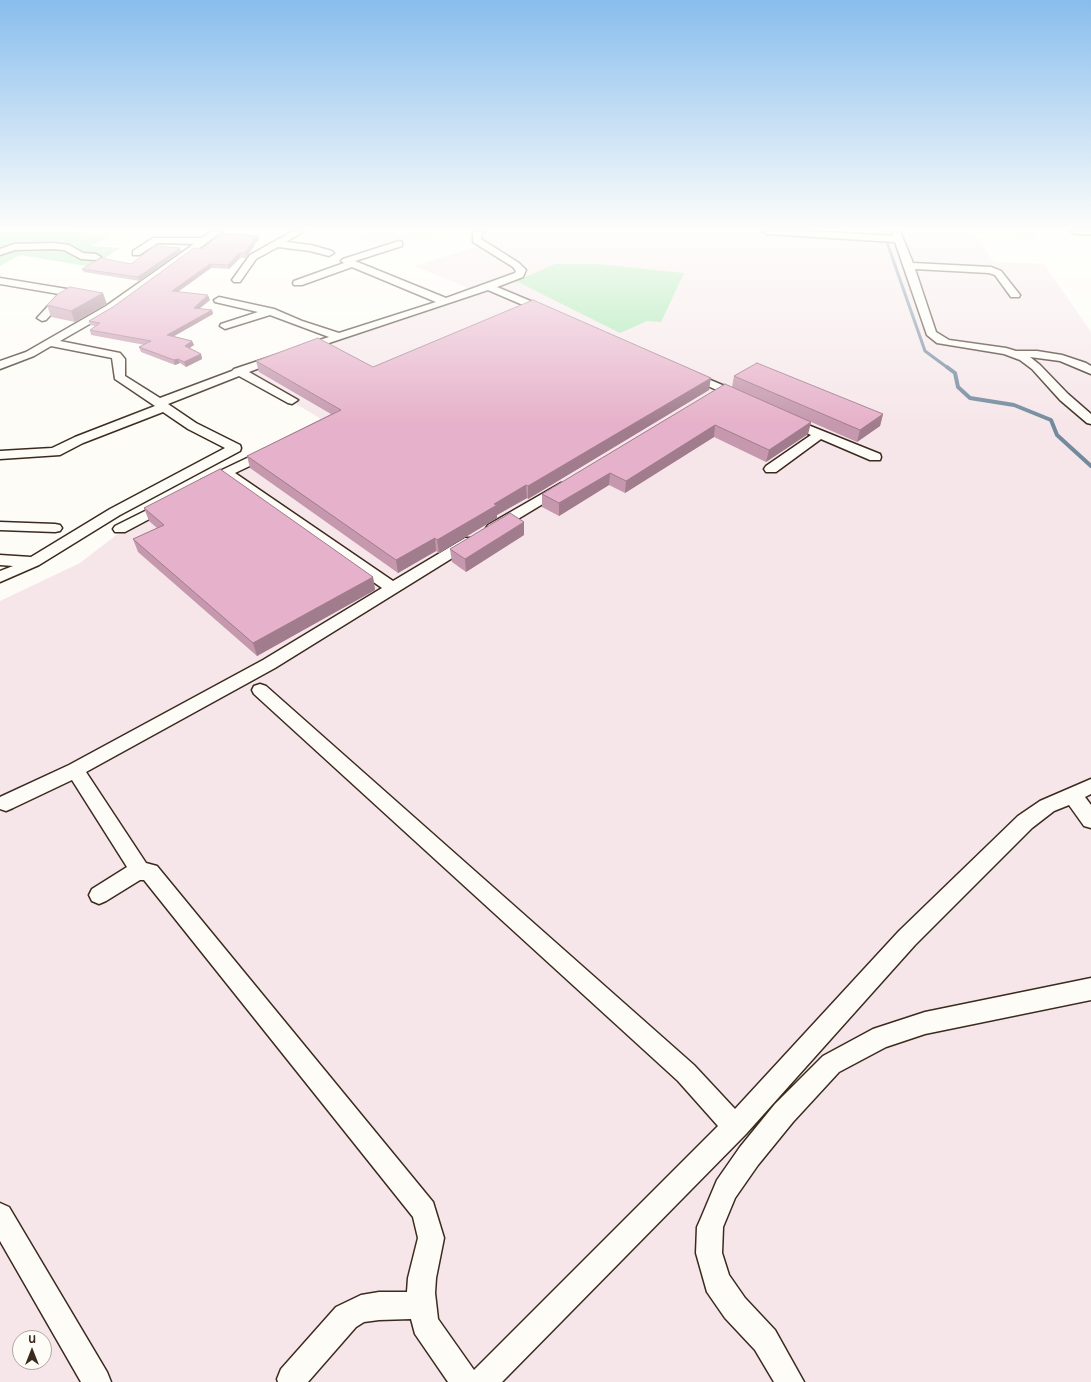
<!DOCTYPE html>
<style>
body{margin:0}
#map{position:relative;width:1091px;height:1382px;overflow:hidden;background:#fdfcf7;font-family:Mali,sans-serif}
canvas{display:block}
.north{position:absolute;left:12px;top:1330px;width:40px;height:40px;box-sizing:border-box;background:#fdfcf7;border:1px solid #afa8a0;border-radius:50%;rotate:0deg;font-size:11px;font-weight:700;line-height:16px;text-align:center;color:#3b2a1e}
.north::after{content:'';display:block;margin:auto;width:14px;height:18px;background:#3b2a1e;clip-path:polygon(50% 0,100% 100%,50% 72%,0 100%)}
</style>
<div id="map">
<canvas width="1091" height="1382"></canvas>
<div class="north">U</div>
</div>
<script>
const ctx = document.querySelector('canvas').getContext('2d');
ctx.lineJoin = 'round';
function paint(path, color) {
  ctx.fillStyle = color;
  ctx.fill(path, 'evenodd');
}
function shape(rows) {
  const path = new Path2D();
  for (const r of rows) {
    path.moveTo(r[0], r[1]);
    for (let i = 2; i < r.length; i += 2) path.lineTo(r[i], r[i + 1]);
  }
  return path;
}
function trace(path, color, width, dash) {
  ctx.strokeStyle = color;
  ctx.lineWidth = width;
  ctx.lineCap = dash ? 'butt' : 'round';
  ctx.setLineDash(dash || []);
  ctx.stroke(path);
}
paint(shape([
 [68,231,124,231,107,238],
 [371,231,1032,231,1036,237,974,234,994,262,1044,264,1091,332,1091,1382,0,1382,0,601,80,563,137,519,328,423,242,372,478,292,414,266,478,246,462,232,407,240,385,248,359,237],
 [20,1338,44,1338,44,1362,20,1362]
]), '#f6e6ea');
paint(shape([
 [0,231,68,231,107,238,91,246,120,248,92,267,20,255,0,266],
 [555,264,599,264,684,273,661,322,647,321,620,333,516,281]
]), '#a4e5ae');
trace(shape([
 [883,231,925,351,948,368]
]), '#738a9e', 3);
trace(shape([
 [947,367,955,373,958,387,970,398,1014,405,1051,420,1057,435,1091,466]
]), '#738a9e', 4);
const minor = shape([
 [212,231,223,231,114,310,60,341,120,353,125,359,125,376,160,398,232,371,234,369,279,354,283,355,285,357,283,359,249,372,298,400,292,404,288,403,239,376,168,404,196,423,240,445,241,448,240,451,120,515,39,565,0,582,0,571,13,566,0,565,0,555,31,557,110,509,225,448,188,429,163,412,83,443,60,455,0,459,0,451,52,448,75,437,155,406,115,379,112,358,51,346,34,356,0,369,0,361,26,352,106,306,194,244,158,243,139,255,133,255,133,251,153,238,202,238,212,231],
 [293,231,304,231,286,242,311,245,332,251,334,253,329,256,310,251,278,247,256,259,240,282,234,282,232,280,250,255,293,231],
 [473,231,485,231,481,234,481,239,519,263,526,270,523,277,497,287,552,310,553,312,552,314,544,314,488,290,302,352,298,351,296,349,298,347,329,337,270,315,225,329,220,326,221,324,258,312,215,302,214,300,219,297,274,309,302,321,339,333,436,302,352,267,302,285,294,285,293,283,294,281,344,263,341,261,343,259,399,241,402,242,402,246,355,261,446,298,515,273,516,271,513,267,473,242,473,231],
 [762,231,808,231,893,236,892,231,900,231,913,263,991,267,1001,271,1020,295,1019,297,1011,297,995,275,989,273,915,269,936,332,949,340,1006,348,1016,351,1037,351,1062,355,1086,363,1091,366,1091,374,1060,361,1030,357,1040,365,1068,394,1091,414,1091,424,1087,423,1060,400,1032,369,1020,360,1004,354,937,343,927,335,895,242,767,234,762,231],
 [1070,231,1091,231,1091,234,1075,234,1070,231],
 [53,243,69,245,83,253,96,254,101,257,96,260,81,259,64,250,53,249,15,250,0,255,0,249,14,244,53,243],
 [0,278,85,292,90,295,85,298,69,295,46,320,42,321,37,318,59,294,0,284,0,278],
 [689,371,727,387,745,399,743,402,735,402,719,391,685,376,683,374,685,372,689,371],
 [788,417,880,454,881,457,880,460,870,460,821,439,776,472,766,472,764,469,766,466,811,435,784,424,782,421,788,417],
 [268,448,273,449,274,452,273,455,235,473,393,581,465,538,475,538,477,541,475,544,275,668,86,772,146,863,157,866,433,1202,444,1238,436,1278,435,1293,438,1319,474,1370,718,1126,678,1081,254,694,252,690,254,686,260,684,266,686,694,1065,735,1109,899,931,1018,816,1040,801,1091,779,1091,794,1085,797,1091,805,1091,828,1084,826,1069,805,1054,811,1032,828,915,945,746,1134,502,1382,448,1382,415,1334,411,1319,379,1320,364,1322,356,1327,308,1382,278,1382,277,1379,281,1369,336,1307,361,1295,379,1292,407,1292,408,1278,418,1238,413,1217,144,880,140,880,106,901,99,904,92,901,89,895,92,889,127,867,72,780,13,808,6,811,0,809,0,797,69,765,263,660,382,588,225,479,206,487,201,486,199,483,201,480,268,448],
 [561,483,566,484,568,487,566,490,498,531,493,532,488,531,486,528,488,525,561,483],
 [167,500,172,501,174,504,172,507,125,532,115,532,113,529,115,526,167,500],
 [0,522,55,524,60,525,62,528,60,531,55,532,0,530,0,522],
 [1091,978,1091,1000,925,1034,886,1047,839,1072,793,1122,758,1165,735,1198,723,1227,722,1253,729,1275,745,1298,775,1330,804,1382,774,1382,755,1350,725,1318,707,1292,696,1253,697,1227,701,1218,717,1180,740,1147,775,1104,823,1056,873,1029,925,1012,1091,978],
 [0,1203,9,1207,107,1372,111,1382,81,1382,0,1241,0,1203]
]);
trace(minor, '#3b2a1e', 3);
paint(minor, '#fdfcf7');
paint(shape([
 [258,236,259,240,255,243,255,245,246,258,240,258,229,269,211,268,178,292,210,300,199,309,212,310,213,314,174,336,192,341,194,345,190,348,201,354,202,359,186,367,180,363,175,365,141,352,139,347,145,345,91,335,90,330,95,326,90,325,89,321,113,307,203,249],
 [180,248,181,251,140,281,84,272,82,269,131,264],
 [107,304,75,322,51,317,47,305],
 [256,361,373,367,709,390,528,499,527,498,497,515,497,518,439,553,436,551,398,573,250,468,247,456,331,414,259,372],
 [734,376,883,414,880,426,857,442,811,422,808,434,766,462,714,437,625,493,609,485,559,516,542,507,542,494,732,387],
 [144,508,373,577,375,590,257,656,138,552,133,539,157,528,149,521],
 [524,535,466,572,452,562,450,549]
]), '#c698ae');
paint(shape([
 [258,236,259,240,255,243,255,245,246,258,245,253,252,240],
 [180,248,181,251,140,281,138,277],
 [239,253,240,258,229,269,228,265],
 [210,264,211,268,173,295,172,291],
 [103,293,107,304,75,322,71,311],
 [208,295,210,300,195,312,194,308],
 [212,310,213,314,169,339,167,335],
 [192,341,194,345,186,350,185,346],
 [201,354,202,359,186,367,184,362],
 [178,359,180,363,175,365,174,360],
 [711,378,709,390,528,499,528,486],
 [883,414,880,426,857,442,860,430],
 [811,422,808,434,766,462,769,450],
 [715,425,714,437,625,493,626,481],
 [610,473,609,485,559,516,559,503],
 [526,485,527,498,497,515,497,518,439,553,437,540,494,504],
 [524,522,524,535,466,572,465,559],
 [435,538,436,551,398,573,396,560],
 [373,577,375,590,257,656,253,643]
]), '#a17c8d');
const building = shape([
 [221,233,258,236,252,240,254,240,245,253,239,253,228,265,210,264,172,291,208,295,194,308,212,310,167,335,192,341,185,346,201,354,184,362,178,359,174,360,139,347,151,341,90,330,100,323,89,321,113,307,194,248,203,249,221,233],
 [155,246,180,248,138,277,82,269,101,258,131,264,155,246],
 [70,287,103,293,71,311,47,305,58,294,70,287],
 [533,300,711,378,528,486,526,485,494,504,497,505,437,540,435,538,396,560,247,456,341,410,256,361,318,338,373,367,533,300],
 [757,363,883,414,860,430,734,376,757,363],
 [725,384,811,422,769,450,715,425,626,481,610,473,559,503,542,494,725,384],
 [220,469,373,577,253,643,133,539,164,525,144,508,220,469],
 [510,513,524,522,465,559,450,549,510,513]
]);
paint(building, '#e6b1ca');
trace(building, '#a17c8d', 1);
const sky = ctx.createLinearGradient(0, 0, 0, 424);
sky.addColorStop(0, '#88bded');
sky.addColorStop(0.54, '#fefefb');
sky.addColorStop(1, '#fefefb00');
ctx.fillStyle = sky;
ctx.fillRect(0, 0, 1091, 424);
</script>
